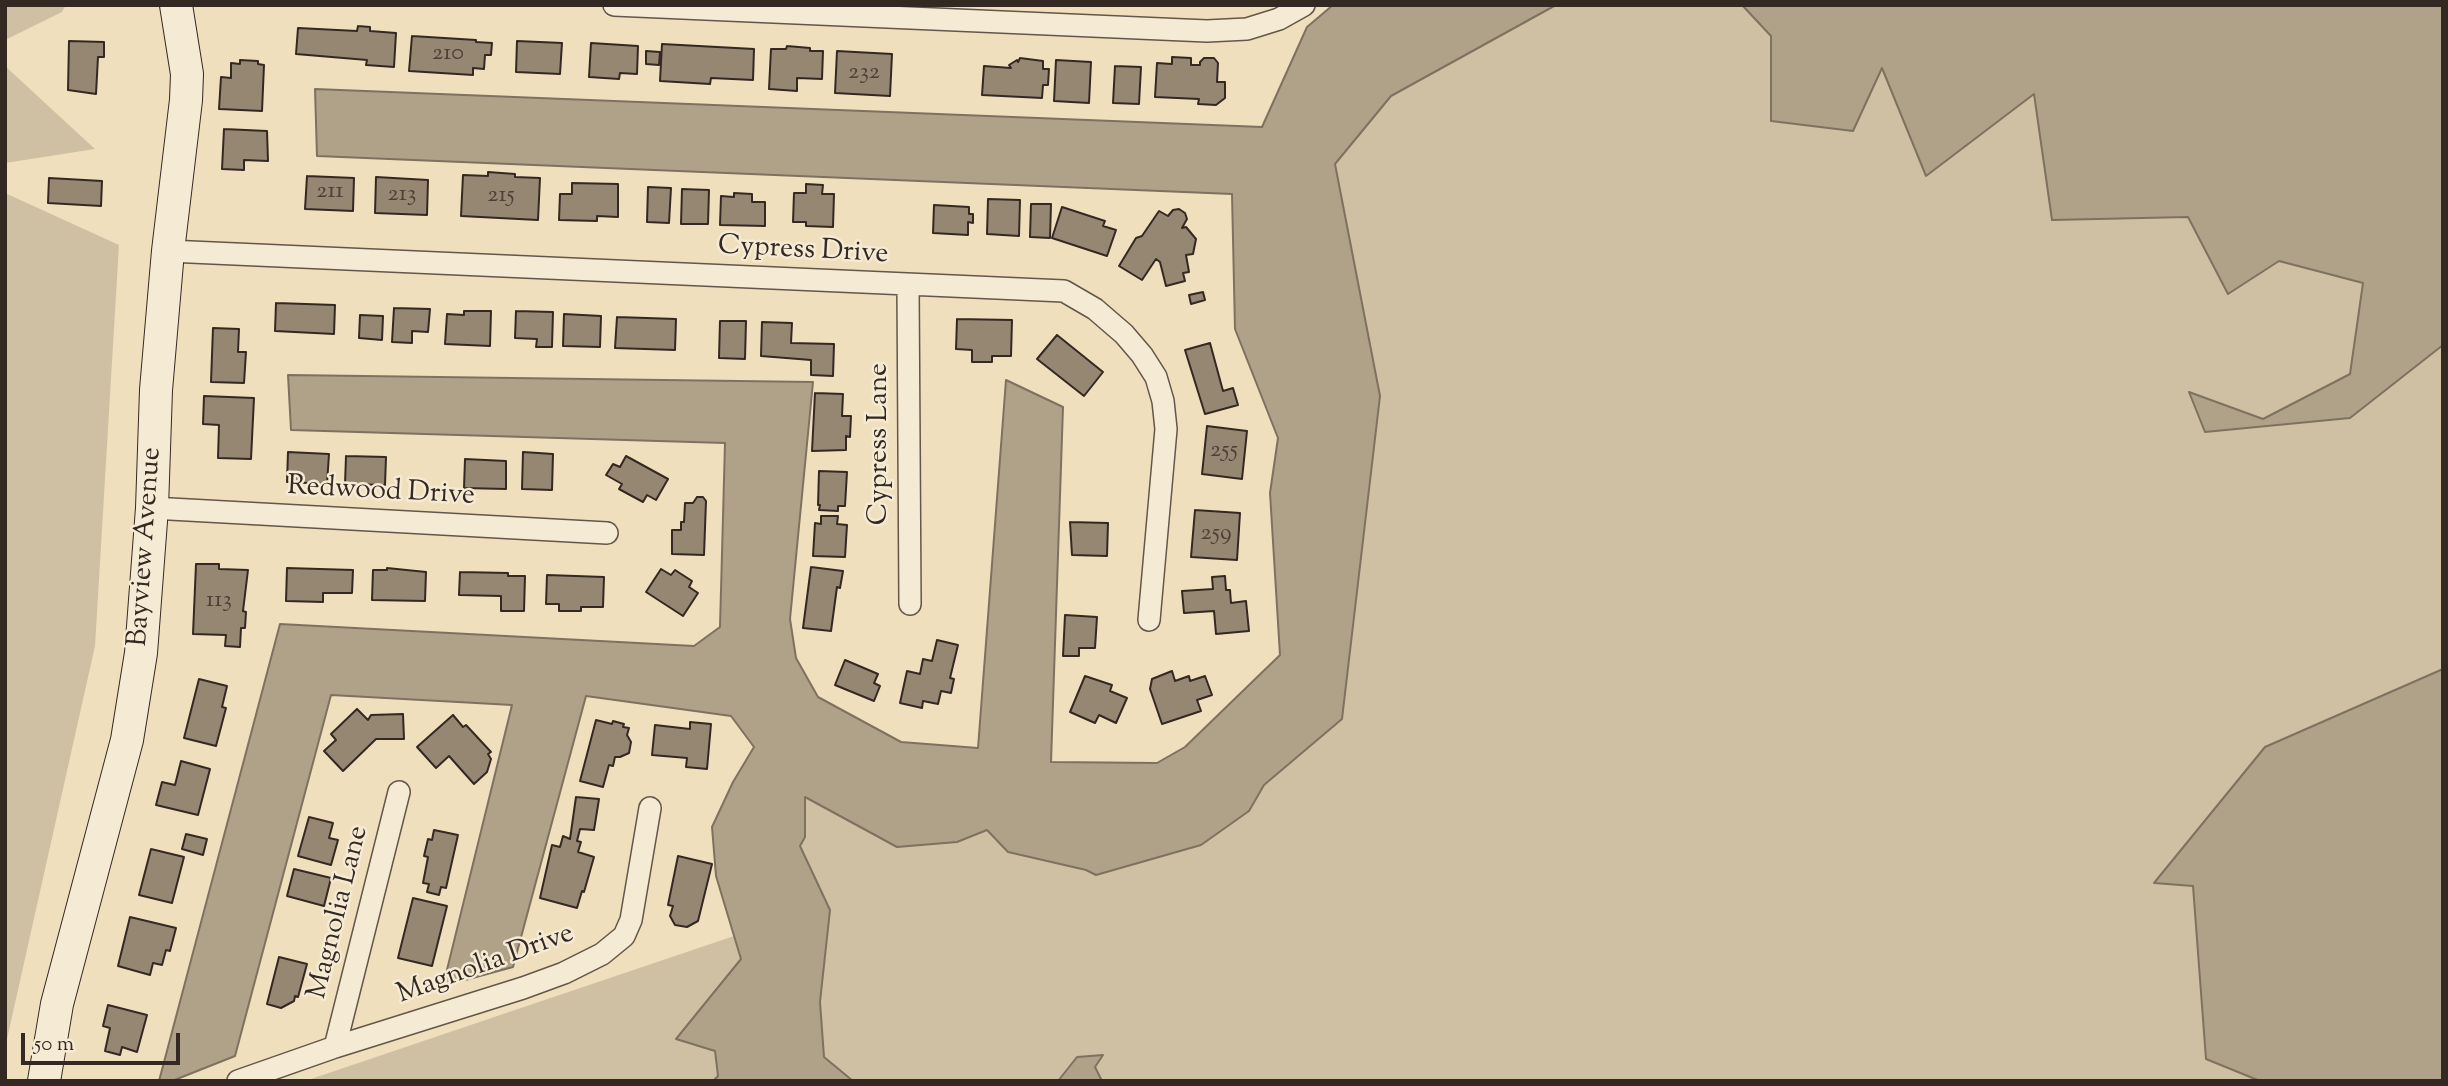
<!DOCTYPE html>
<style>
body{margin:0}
#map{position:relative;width:2448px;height:1086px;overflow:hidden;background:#f0dfbd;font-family:"Sorts Mill Goudy",serif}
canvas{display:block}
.frame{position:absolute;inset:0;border:7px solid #342823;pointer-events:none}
.scale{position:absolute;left:21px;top:1033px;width:159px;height:32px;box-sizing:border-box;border:4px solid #342823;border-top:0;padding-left:9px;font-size:21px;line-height:24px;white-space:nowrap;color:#342823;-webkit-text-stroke:5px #f5ead4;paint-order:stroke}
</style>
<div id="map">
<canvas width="2448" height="1086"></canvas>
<div class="frame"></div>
<div class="scale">50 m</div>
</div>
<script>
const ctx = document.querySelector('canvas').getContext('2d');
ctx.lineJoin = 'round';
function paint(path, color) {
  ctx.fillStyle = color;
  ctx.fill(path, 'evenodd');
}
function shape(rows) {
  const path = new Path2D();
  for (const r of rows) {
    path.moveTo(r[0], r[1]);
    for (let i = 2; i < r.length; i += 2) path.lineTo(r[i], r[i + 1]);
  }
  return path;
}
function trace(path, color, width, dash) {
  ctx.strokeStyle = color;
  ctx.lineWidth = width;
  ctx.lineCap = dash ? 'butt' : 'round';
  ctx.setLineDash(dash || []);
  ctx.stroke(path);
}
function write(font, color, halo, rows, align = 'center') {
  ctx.font = font + ' "Sorts Mill Goudy",serif';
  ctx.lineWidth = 5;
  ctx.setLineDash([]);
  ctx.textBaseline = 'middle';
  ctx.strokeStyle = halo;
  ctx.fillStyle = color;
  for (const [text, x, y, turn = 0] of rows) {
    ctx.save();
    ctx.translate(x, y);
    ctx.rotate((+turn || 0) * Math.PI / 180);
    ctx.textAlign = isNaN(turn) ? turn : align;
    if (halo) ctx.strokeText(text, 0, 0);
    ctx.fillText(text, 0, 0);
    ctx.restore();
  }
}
paint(shape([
 [5,5,66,5,62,12,5,40],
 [1556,5,1742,5,1771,35,1771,121,1882,67,2035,93,2052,220,2188,217,2279,260,2363,283,2350,374,2263,419,2190,393,2205,432,2350,418,2443,345,2443,669,2265,747,2155,883,2193,886,2206,1059,2260,1081,1102,1081,1095,1067,1102,1055,1077,1057,1058,1081,853,1081,824,1057,820,1002,830,910,800,846,805,837,805,796,897,847,957,842,987,830,1008,852,1086,870,1096,875,1201,845,1249,811,1264,786,1342,719,1380,396,1335,164,1391,96],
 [5,66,95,149,5,163],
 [5,193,119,245,95,646,5,1048],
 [734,936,741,959,677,1039,715,1051,718,1076,713,1081,305,1081]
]), '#d0c0a3');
const water = shape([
 [1333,5,1556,5,1391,96,1335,164,1380,396,1342,719,1264,785,1249,811,1201,845,1096,875,1086,870,1008,852,987,830,957,842,897,847,805,797,805,837,800,846,830,910,820,1002,824,1057,853,1081,713,1081,718,1076,715,1051,676,1039,741,959,716,876,712,827,733,782,754,747,731,716,586,696,513,967,443,986,512,705,331,695,235,1056,172,1081,159,1081,280,624,694,646,720,627,725,443,291,430,288,375,813,382,790,619,796,658,818,697,901,742,978,748,1006,380,1063,407,1051,762,1157,763,1185,747,1280,655,1270,493,1278,438,1235,329,1232,194,317,156,315,89,1262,127,1307,27,1333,5],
 [1742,5,2443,5,2443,345,2350,418,2205,432,2189,392,2263,419,2350,374,2363,283,2279,261,2228,294,2188,217,2052,220,2034,94,1926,176,1882,68,1853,131,1771,121,1771,36,1742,5],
 [2443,669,2443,1081,2260,1081,2206,1059,2193,886,2154,883,2265,747,2443,669],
 [1103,1055,1095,1067,1102,1081,1058,1081,1077,1057,1103,1055]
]);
paint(water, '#b0a189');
trace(water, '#7e7160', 2);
const building = shape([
 [358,26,370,27,370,31,396,33,394,67,366,65,367,60,296,54,298,28,357,31,358,26],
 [412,36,476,40,476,42,492,43,491,55,485,55,484,69,473,68,473,75,409,71,412,36],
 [69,41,104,42,104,57,98,57,96,94,68,90,69,41],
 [517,41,562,43,560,74,516,72,517,41],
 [591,43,638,46,637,74,620,73,619,79,589,77,591,43],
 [662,44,754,49,753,80,711,78,710,84,660,81,662,44],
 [787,46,810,48,810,51,823,51,822,79,797,78,797,91,769,89,771,49,786,49,787,46],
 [646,51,660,52,659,65,646,64,646,51],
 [837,51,892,54,890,96,835,93,837,51],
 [1172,57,1191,58,1191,65,1200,65,1200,62,1204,58,1214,58,1218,63,1217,82,1225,82,1225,98,1216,105,1198,104,1199,99,1155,97,1157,63,1172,64,1172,57],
 [1020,58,1043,61,1043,69,1049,69,1048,85,1043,85,1042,98,982,95,984,66,1011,68,1009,65,1017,60,1018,62,1020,58],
 [240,60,258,61,258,64,264,65,262,111,219,109,221,77,231,78,231,63,240,64,240,60],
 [1056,60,1091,62,1089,103,1054,101,1056,60],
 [1115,66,1141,67,1139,104,1113,103,1115,66],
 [224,129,267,131,268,161,244,160,244,170,222,169,224,129],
 [488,172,515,174,515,177,540,178,538,220,461,216,463,175,488,176,488,172],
 [307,176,354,178,353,211,305,209,307,176],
 [376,177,428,180,427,215,375,213,376,177],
 [49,178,102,181,101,206,48,203,49,178],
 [572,183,618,184,618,217,597,216,597,221,559,220,560,194,572,194,572,183],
 [806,184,823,185,822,194,834,194,833,227,806,226,806,222,793,222,794,193,806,193,806,184],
 [648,187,671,188,669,223,647,222,648,187],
 [682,189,709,190,708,224,681,224,682,189],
 [734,193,752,194,752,202,765,202,765,226,720,225,721,196,734,197,734,193],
 [988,199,1020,200,1019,236,987,234,988,199],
 [1031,204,1051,204,1050,238,1030,237,1031,204],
 [934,205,969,207,969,214,973,214,973,223,968,222,968,235,933,233,934,205],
 [1062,207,1105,221,1103,226,1116,230,1107,256,1052,238,1062,207],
 [1179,209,1185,213,1187,219,1182,228,1186,227,1196,239,1193,254,1186,255,1189,272,1183,273,1185,281,1166,286,1160,262,1156,259,1142,280,1119,266,1136,238,1142,236,1159,211,1168,216,1173,210,1179,209],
 [1203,292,1205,300,1191,304,1189,295,1203,292],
 [276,303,335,305,334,334,275,331,276,303],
 [394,308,430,309,428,332,412,331,412,343,392,342,394,308],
 [464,311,491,311,490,346,445,344,447,314,464,315,464,311],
 [516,311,553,312,552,347,536,347,537,339,515,338,516,311],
 [564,314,601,316,600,347,563,346,564,314],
 [360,315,383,316,382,340,359,338,360,315],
 [617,317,676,319,675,350,615,348,617,317],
 [957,319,1012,320,1011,356,992,356,992,362,972,362,972,350,956,349,957,319],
 [720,321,746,321,745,359,719,358,720,321],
 [762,322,792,323,791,343,834,344,833,376,811,375,811,360,761,356,762,322],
 [213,328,239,329,238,352,246,352,244,383,211,382,213,328],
 [1057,335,1103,372,1084,396,1037,359,1057,335],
 [1210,343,1223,391,1233,388,1238,405,1205,414,1185,350,1210,343],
 [815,393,843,394,842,416,851,416,850,437,846,436,846,450,812,451,815,393],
 [204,396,254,398,251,459,218,458,219,425,203,424,204,396],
 [1207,426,1247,431,1242,479,1202,474,1207,426],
 [288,452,329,454,327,484,287,482,288,452],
 [523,452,553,454,552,490,522,489,523,452],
 [346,456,386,457,385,485,345,484,346,456],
 [626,456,668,479,656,500,647,495,643,502,619,489,622,484,606,475,613,464,620,467,626,456],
 [465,459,506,461,506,489,464,488,465,459],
 [819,471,847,472,845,506,838,506,838,511,819,510,820,505,818,505,819,471],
 [697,497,703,497,706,501,704,555,672,554,672,530,681,530,681,522,684,522,685,503,693,503,697,497],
 [1195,510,1240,513,1237,560,1191,557,1195,510],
 [821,516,838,516,837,524,847,525,845,557,813,556,815,523,821,524,821,516],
 [1070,522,1108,523,1107,556,1072,555,1070,522],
 [196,564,219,564,219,569,248,570,243,611,246,612,245,628,241,628,240,647,225,646,226,635,193,634,196,564],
 [811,567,843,571,840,588,837,587,831,631,803,628,811,567],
 [287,568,353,570,352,593,323,593,323,602,286,601,287,568],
 [387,568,426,572,425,601,372,600,373,570,387,570,387,568],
 [661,569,671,575,675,570,692,581,689,587,698,593,683,616,646,592,661,569],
 [460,572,508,573,508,576,525,576,524,611,501,611,501,596,459,595,460,572],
 [547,575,604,577,603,607,581,607,581,611,559,611,559,604,546,604,547,575],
 [1225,576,1226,590,1230,590,1231,603,1246,601,1249,631,1216,634,1214,611,1184,613,1182,591,1213,589,1212,577,1225,576],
 [1065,615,1097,617,1095,648,1079,648,1079,656,1063,656,1065,615],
 [937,640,958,645,950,678,954,679,951,693,941,691,938,704,923,701,922,708,900,703,907,671,920,674,923,659,932,661,937,640],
 [845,660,878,674,874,683,880,686,874,701,835,685,845,660],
 [1172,671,1175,681,1189,676,1190,681,1205,676,1212,695,1197,700,1201,711,1162,724,1150,689,1152,679,1172,671],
 [1085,676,1112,685,1110,691,1127,698,1116,723,1099,715,1095,723,1070,712,1085,676],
 [199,679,227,686,222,707,226,708,216,746,184,738,199,679],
 [357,709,368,720,371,715,403,714,404,739,376,739,343,771,324,751,336,740,331,734,357,709],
 [453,715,463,727,466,725,491,752,488,754,491,759,487,772,474,784,449,756,436,768,417,747,453,715],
 [596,720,612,724,613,721,624,724,623,727,629,728,627,735,631,742,629,753,620,757,615,757,613,766,609,765,603,787,580,781,596,720],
 [690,722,711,724,707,769,686,767,687,758,652,755,655,725,690,729,690,722],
 [181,761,210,769,198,815,156,805,162,782,175,785,181,761],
 [576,797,599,799,594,830,580,829,577,841,581,842,578,852,594,857,584,892,582,891,577,908,540,898,552,845,560,847,563,836,570,839,576,797],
 [309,817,333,823,329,838,338,840,331,865,298,856,309,817],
 [434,830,458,835,446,888,441,887,439,895,427,892,429,884,423,883,428,857,424,856,428,839,432,840,434,830],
 [186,834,207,839,203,855,182,849,186,834],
 [151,849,184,857,172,903,139,895,151,849],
 [678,856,712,864,698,921,687,927,675,925,670,916,673,906,668,905,678,856],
 [294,869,331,878,324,906,287,896,294,869],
 [413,898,447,906,432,966,398,958,413,898],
 [130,917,176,928,170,951,166,950,162,965,153,963,150,975,118,966,130,917],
 [279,957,307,964,298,997,295,996,294,1001,281,1008,267,1004,279,957],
 [108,1005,147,1015,137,1052,122,1047,120,1055,105,1051,110,1028,103,1026,108,1005]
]);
paint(building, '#968773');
trace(building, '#342823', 2);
const street = shape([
 [614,5,1207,31,1247,29,1279,19,1304,5],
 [168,251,1064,291,1095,309,1124,334,1142,355,1156,377,1163,401,1166,429,1149,620],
 [908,285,910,604],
 [152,508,607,533],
 [335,1047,399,792],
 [238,1081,335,1047,523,988,564,973,602,954,624,936,631,920,650,808]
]);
const secondary = shape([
 [44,1081,57,1004,127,740,141,653,152,508,156,390,168,251,186,100,187,74,176,5]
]);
trace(street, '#63564a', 24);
trace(secondary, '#342823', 34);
trace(street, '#f5ead4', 21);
trace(secondary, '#f5ead4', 32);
write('24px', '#4c4037', null, [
 ["210",448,55],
 ["232",864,74],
 ["211",330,193],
 ["213",402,196],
 ["215",501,197],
 ["255",1224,452],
 ["259",1216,535],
 ["113",219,602]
]);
write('28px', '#342823', '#f5ead4', [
 ["Cypress Drive",803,252,3],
 ["Cypress Lane",881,444,-90],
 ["Redwood Drive",381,493,3],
 ["Bayview Avenue",147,547,-86],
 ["Magnolia Lane",340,913,-76],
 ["Magnolia Drive",486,966,-20]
]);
</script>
